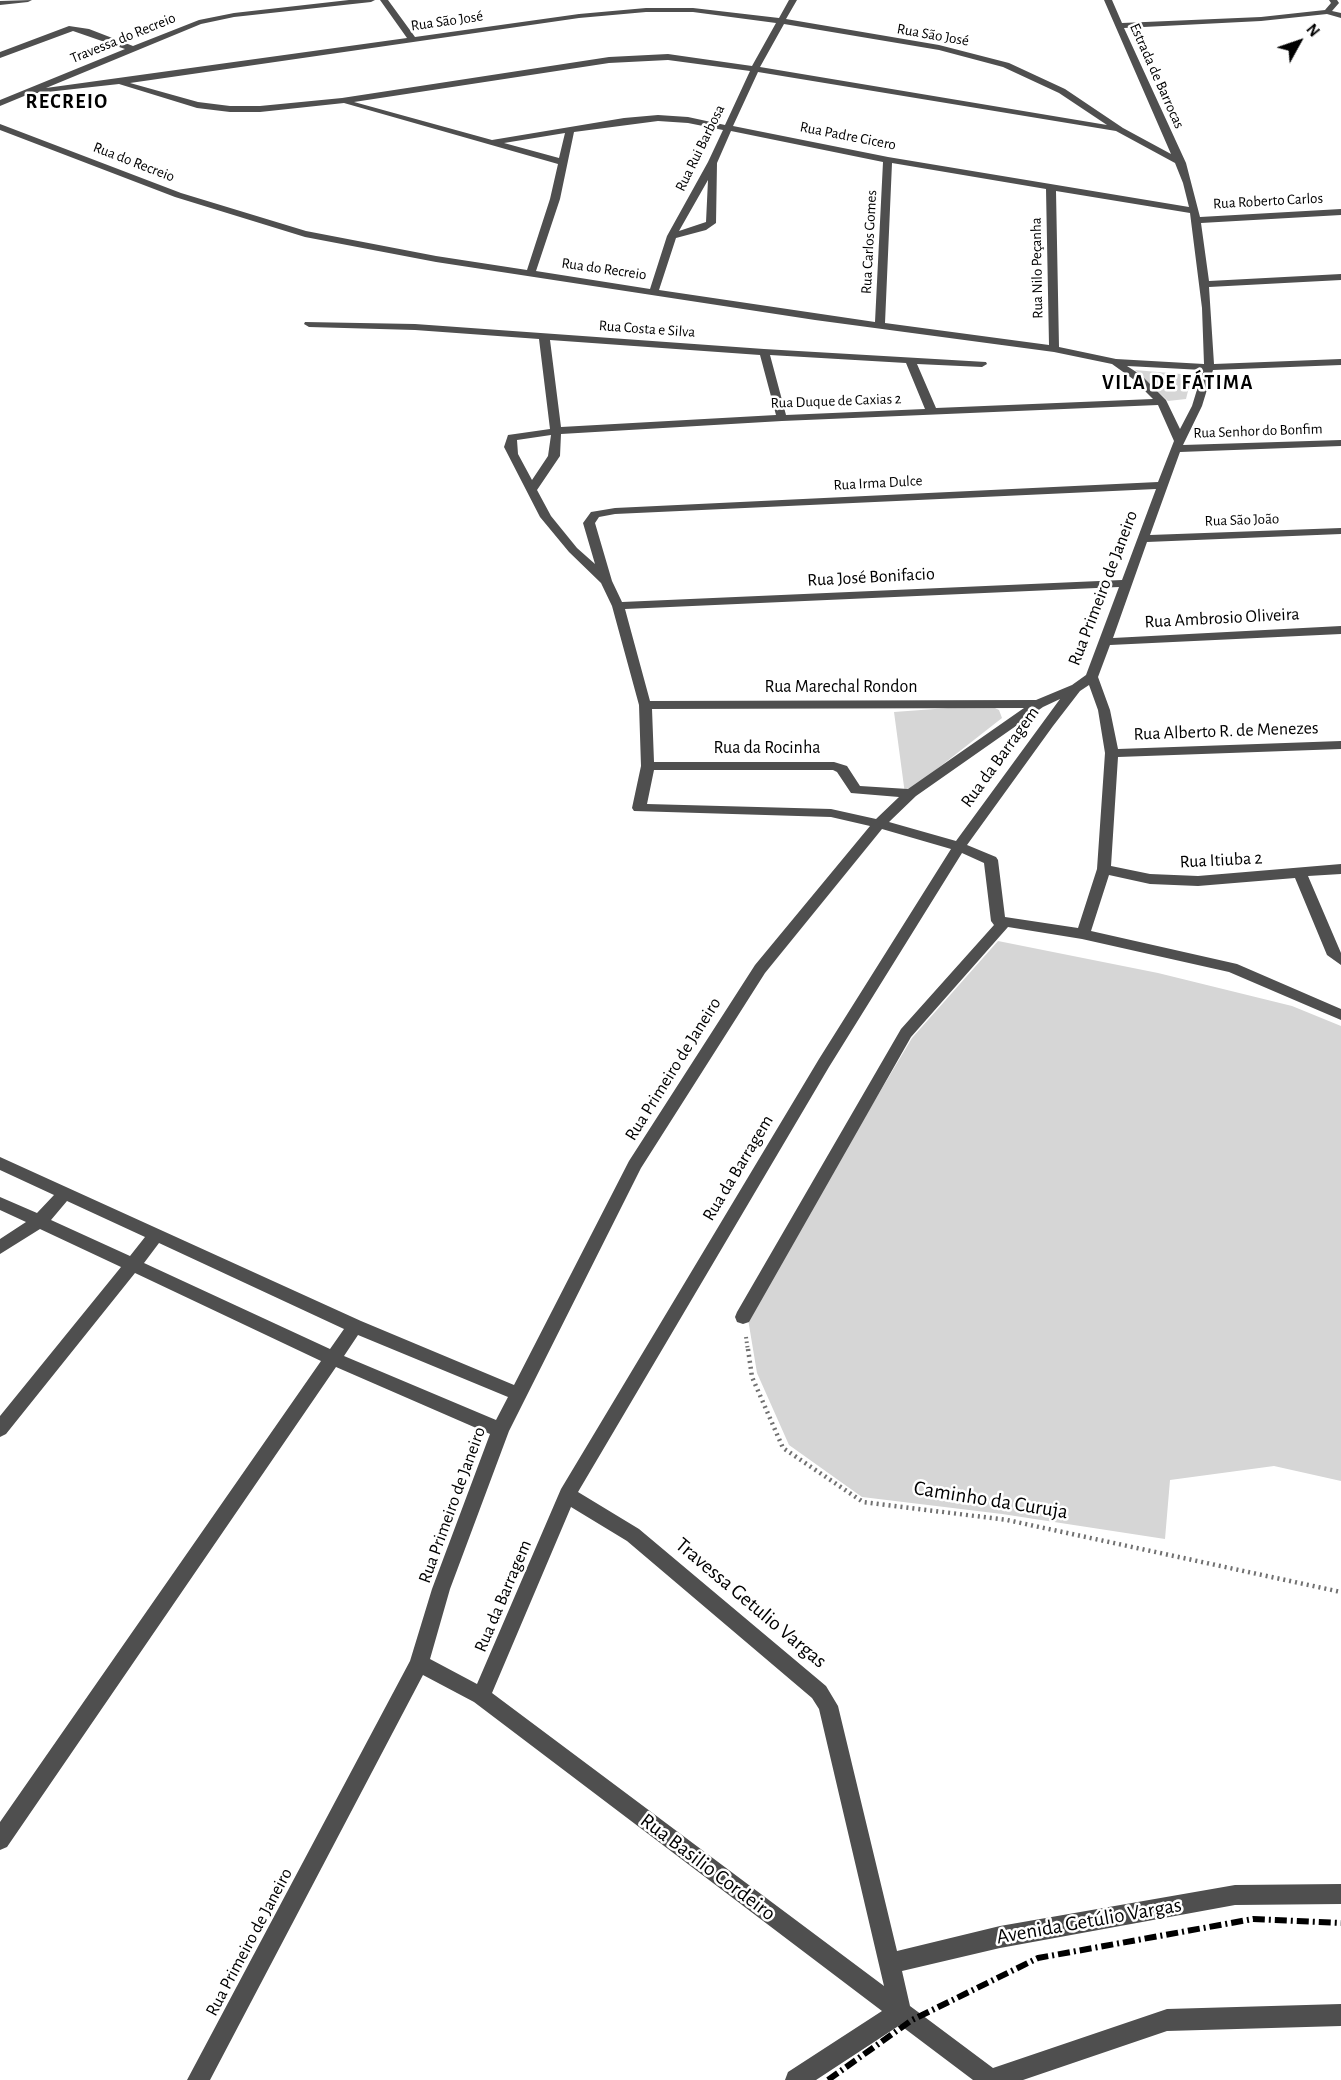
<!DOCTYPE html>
<meta charset="utf-8">
<style>
body{margin:0}
#map{position:relative;width:1341px;height:2080px;overflow:hidden;background:#fff;font-family:"Alegreya Sans",sans-serif}
canvas{display:block}
.north{position:absolute;left:1269px;top:12px;width:60px;height:60px;-webkit-text-stroke:4px #fff;paint-order:stroke;rotate:50deg;font-size:16px;font-weight:700;line-height:24px;text-align:center;color:#000}
.north::after{content:'';display:block;margin:auto;width:21px;height:27px;background:#000;clip-path:polygon(50% 0,100% 100%,50% 72%,0 100%)}
</style>
<div id="map">
<canvas width="1341" height="2080"></canvas>
<div class="north">N</div>
</div>
<script>
const ctx = document.querySelector('canvas').getContext('2d');
ctx.lineJoin = 'round';
function paint(path, color) {
  ctx.fillStyle = color;
  ctx.fill(path, 'evenodd');
}
function shape(rows) {
  const path = new Path2D();
  for (const r of rows) {
    path.moveTo(r[0], r[1]);
    for (let i = 2; i < r.length; i += 2) path.lineTo(r[i], r[i + 1]);
  }
  return path;
}
function trace(path, color, width, dash) {
  ctx.strokeStyle = color;
  ctx.lineWidth = width;
  ctx.lineCap = dash ? 'butt' : 'round';
  ctx.setLineDash(dash || []);
  ctx.stroke(path);
}
function write(font, color, halo, rows, align = 'center') {
  ctx.font = font + ' "Alegreya Sans",sans-serif';
  ctx.lineWidth = 5;
  ctx.setLineDash([]);
  ctx.textBaseline = 'middle';
  ctx.strokeStyle = halo;
  ctx.fillStyle = color;
  for (const [text, x, y, turn = 0] of rows) {
    ctx.save();
    ctx.translate(x, y);
    ctx.rotate((+turn || 0) * Math.PI / 180);
    ctx.textAlign = isNaN(turn) ? turn : align;
    if (halo) ctx.strokeText(text, 0, 0);
    ctx.fillText(text, 0, 0);
    ctx.restore();
  }
}
paint(shape([
 [1135,370,1192,375,1186,399,1168,401],
 [989,705,999,710,1002,718,905,794,894,712],
 [998,941,1158,973,1292,1006,1341,1026,1341,1481,1274,1466,1170,1480,1165,1539,1002,1514,862,1497,789,1445,757,1373,748,1319,847,1147,912,1038]
]), '#d6d6d6');
trace(shape([
 [746,1337,748,1351]
]), '#717171', 4, [1.5, 3]);
trace(shape([
 [748,1349,752,1377,783,1448,863,1502,1007,1520,1341,1592]
]), '#717171', 4.5, [2, 4]);
paint(shape([
 [32,0,28,2,0,5,0,1,32,0],
 [349,0,375,0,371,2,234,17,201,24,46,88,407,38,380,0,388,0,415,37,579,14,646,8,693,8,779,18,789,0,797,0,786,19,939,45,1009,63,1065,89,1123,128,1171,154,1104,0,1112,0,1122,23,1261,17,1325,10,1331,3,1329,0,1337,0,1339,3,1332,11,1341,13,1341,18,1327,14,1261,21,1124,28,1186,163,1200,217,1341,209,1341,215,1201,223,1209,281,1341,274,1341,280,1209,287,1214,364,1341,359,1341,365,1213,370,1202,406,1183,445,1341,440,1341,446,1180,452,1150,535,1341,528,1341,534,1147,542,1113,638,1341,626,1341,634,1110,645,1098,677,1110,710,1118,749,1341,741,1341,749,1118,757,1111,866,1150,874,1198,876,1341,864,1341,874,1308,876,1341,953,1341,965,1327,955,1295,878,1198,886,1150,884,1109,875,1091,931,1237,964,1341,1009,1341,1020,1229,972,1082,939,1008,927,911,1037,749,1322,743,1324,737,1322,735,1317,737,1312,901,1029,994,925,991,921,984,863,962,853,829,1067,578,1492,639,1529,826,1686,838,1706,897,1951,1000,1926,1235,1885,1341,1884,1341,1904,1235,1905,1000,1948,902,1971,910,2006,993,2068,1167,2009,1341,2004,1341,2026,1167,2031,1023,2080,973,2080,900,2025,816,2080,785,2080,788,2072,882,2011,474,1702,423,1675,210,2080,187,2080,410,1661,432,1589,490,1434,336,1367,7,1847,0,1850,0,1822,321,1361,135,1273,6,1434,0,1437,0,1416,121,1267,40,1229,0,1254,0,1239,26,1222,0,1210,0,1197,37,1213,54,1195,0,1170,0,1157,361,1321,514,1385,629,1161,755,965,870,826,831,817,634,811,632,808,641,766,639,705,612,606,601,583,569,552,540,517,504,447,508,435,550,429,539,339,415,330,309,327,304,324,305,322,415,324,764,349,986,362,987,364,982,367,917,364,936,408,1153,399,1133,379,1112,364,1054,352,815,320,436,262,305,237,175,197,0,130,0,124,181,193,306,231,436,256,527,270,550,199,558,164,344,103,260,112,230,112,197,108,119,84,29,94,0,106,0,100,125,49,73,31,0,58,0,52,69,26,89,29,133,46,199,20,234,13,349,0],
 [646,12,693,12,776,23,752,66,668,54,609,57,342,98,260,106,230,106,198,102,130,83,579,18,646,12],
 [784,24,939,50,1003,67,1059,93,1107,125,760,67,784,24],
 [668,60,750,71,725,125,688,117,658,115,624,118,492,140,354,102,609,63,668,60],
 [758,72,1116,131,1175,163,1183,183,1189,207,888,157,733,126,758,72],
 [658,121,688,123,723,130,708,162,667,236,650,289,536,271,560,199,574,132,658,121],
 [731,131,883,162,875,322,659,290,676,238,706,230,716,223,717,163,731,131],
 [565,133,559,158,504,143,565,133],
 [892,163,1046,189,1049,345,885,323,892,163],
 [708,180,706,222,679,231,708,180],
 [1056,191,1190,213,1202,308,1204,364,1116,359,1059,347,1056,191],
 [550,340,760,355,776,415,561,427,550,340],
 [770,355,906,363,925,409,786,415,770,355],
 [1127,366,1203,370,1192,406,1180,429,1166,400,1141,375,1127,366],
 [1158,405,1174,441,1158,482,615,508,591,512,583,523,595,564,577,548,551,516,537,490,560,456,561,434,782,421,1158,405],
 [551,435,548,456,532,480,518,454,517,440,551,435],
 [1156,489,1122,580,622,602,612,581,595,523,599,517,615,514,1156,489],
 [1119,587,1086,675,1072,685,1036,700,650,701,625,609,1119,587],
 [1089,685,1098,710,1105,753,1097,869,1078,928,1005,917,998,860,996,857,967,845,1053,726,1080,691,1089,685],
 [1060,699,956,841,889,822,916,796,1043,707,1060,699],
 [1024,708,908,789,860,786,847,766,834,762,654,762,652,709,1024,708],
 [654,770,833,770,837,772,851,793,899,797,876,819,831,809,647,804,654,770],
 [882,829,951,849,819,1059,561,1489,477,1684,430,1659,450,1589,509,1431,641,1168,765,973,882,829],
 [67,1201,145,1237,130,1256,51,1220,67,1201],
 [159,1243,344,1329,330,1349,144,1263,159,1243],
 [358,1335,508,1397,496,1420,344,1356,358,1335],
 [571,1507,627,1541,812,1698,819,1709,884,1986,492,1693,571,1507]
]), '#4f4f4f');
trace(shape([
 [828,2080,912,2020,1038,1958,1253,1919,1341,1923]
]), '#000', 6, [12, 4, 2, 4]);
write('15px', '#000', '#fff', [
 ["Rua São José",447,21,-8],
 ["Rua São José",933,35,10],
 ["Travessa do Recreio",123,38,-22],
 ["Estrada de Barrocas",1157,76,66],
 ["Rua Padre Cicero",848,136,11],
 ["Rua Rui Barbosa",700,148,-64],
 ["Rua do Recreio",134,162,21],
 ["Rua Roberto Carlos",1268,201,-3],
 ["Rua Carlos Gomes",869,242,-87],
 ["Rua Nilo Peçanha",1037,268,-91],
 ["Rua do Recreio",604,269,8],
 ["Rua Costa e Silva",647,329,4],
 ["Rua Duque de Caxias 2",836,401,-2],
 ["Rua Senhor do Bonfim",1258,431,-2],
 ["Rua Irma Dulce",878,483,-3],
 ["Rua São João",1242,520,-2]
]);
write('18px', '#000', '#fff', [
 ["Rua José Bonifacio",871,577,-3],
 ["Rua Primeiro de Janeiro",1103,588,-69],
 ["Rua Ambrosio Oliveira",1222,618,-3],
 ["Rua Marechal Rondon",841,687],
 ["Rua Alberto R. de Menezes",1226,731,-2],
 ["Rua da Rocinha",767,748],
 ["Rua da Barragem",1000,757,-54],
 ["Rua Itiuba 2",1221,860,-3],
 ["Rua Primeiro de Janeiro",673,1069,-58],
 ["Rua da Barragem",738,1168,-59],
 ["Rua Primeiro de Janeiro",452,1505,-70],
 ["Rua da Barragem",503,1596,-67],
 ["Rua Primeiro de Janeiro",249,1942,-62]
]);
ctx.letterSpacing = '1.5px';
write('bold 20px', '#000', '#fff', [
 ["RECREIO",67,102],
 ["VILA DE FÁTIMA",1178,383]
]);
ctx.letterSpacing = '0px';
write('21px', '#000', '#fff', [
 ["Caminho da Curuja",991,1500,9],
 ["Travessa Getulio Vargas",751,1603,40],
 ["Rua Basilio Cordeiro",708,1867,37],
 ["Avenida Getúlio Vargas",1089,1921,-10]
]);
</script>
